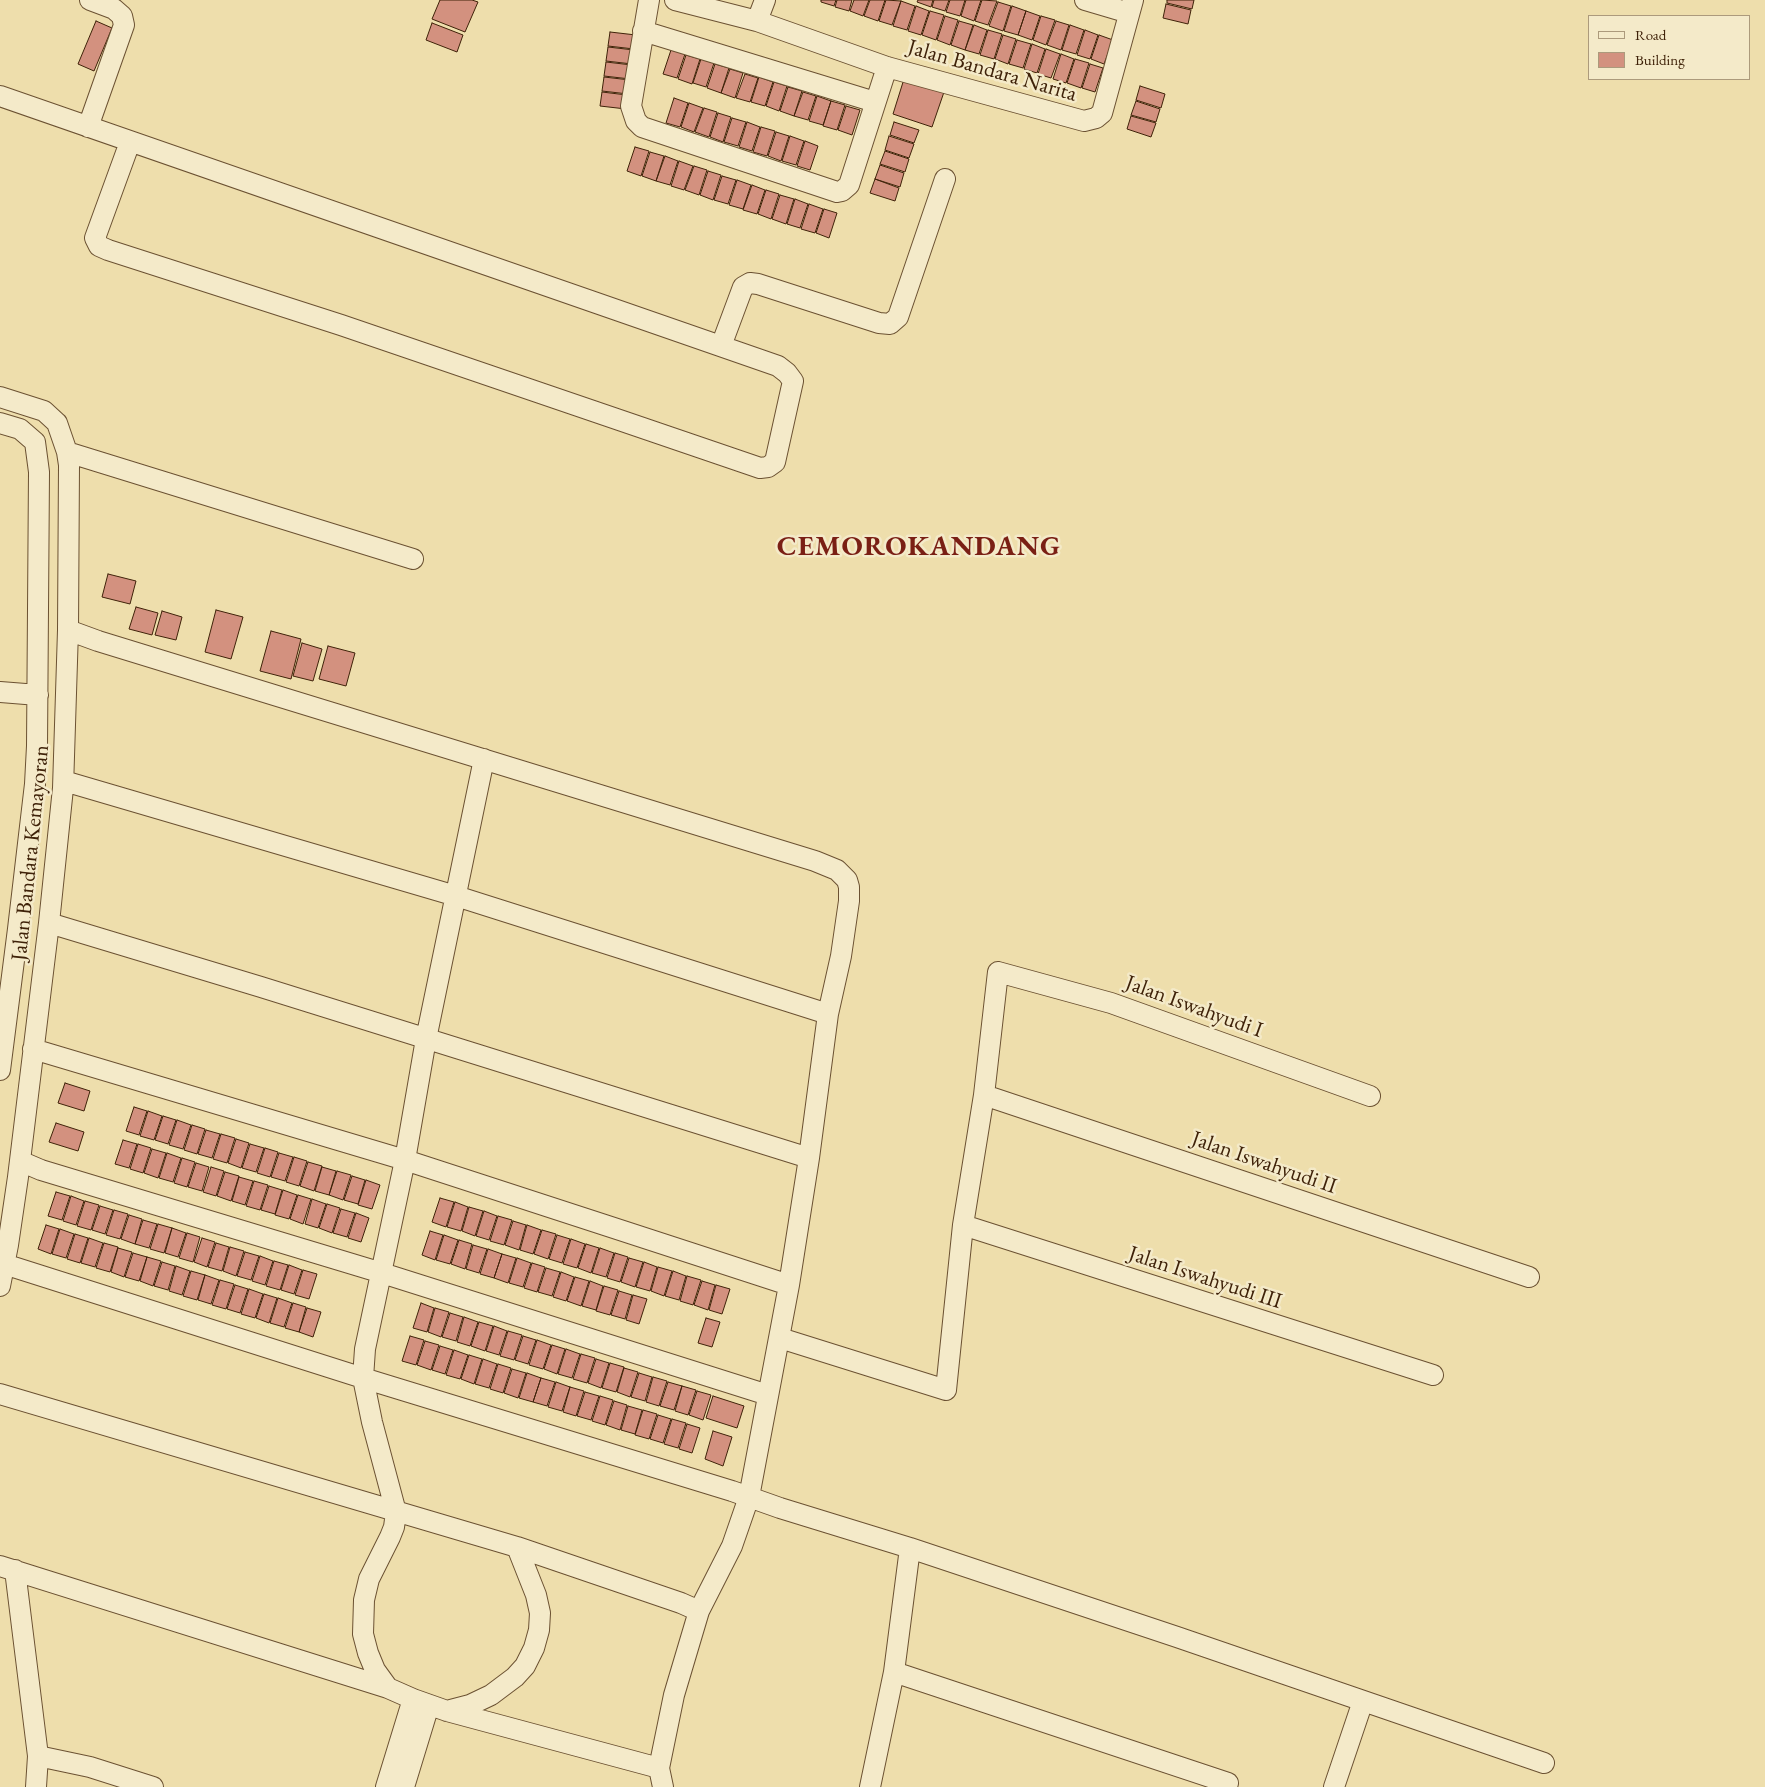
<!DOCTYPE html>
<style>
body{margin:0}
#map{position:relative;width:1765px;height:1787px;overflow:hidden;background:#eedeac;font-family:"EB Garamond",serif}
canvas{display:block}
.legend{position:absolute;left:1588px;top:15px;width:162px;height:65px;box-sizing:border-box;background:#f4eac9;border:1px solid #ac9a7c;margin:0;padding:6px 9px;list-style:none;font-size:15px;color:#3f2209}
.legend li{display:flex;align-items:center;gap:10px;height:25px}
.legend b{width:25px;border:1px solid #ac9a7c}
</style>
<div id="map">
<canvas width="1765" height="1787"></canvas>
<ul class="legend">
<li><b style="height:6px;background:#f4eac9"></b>Road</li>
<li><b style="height:14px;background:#d3917f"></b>Building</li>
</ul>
</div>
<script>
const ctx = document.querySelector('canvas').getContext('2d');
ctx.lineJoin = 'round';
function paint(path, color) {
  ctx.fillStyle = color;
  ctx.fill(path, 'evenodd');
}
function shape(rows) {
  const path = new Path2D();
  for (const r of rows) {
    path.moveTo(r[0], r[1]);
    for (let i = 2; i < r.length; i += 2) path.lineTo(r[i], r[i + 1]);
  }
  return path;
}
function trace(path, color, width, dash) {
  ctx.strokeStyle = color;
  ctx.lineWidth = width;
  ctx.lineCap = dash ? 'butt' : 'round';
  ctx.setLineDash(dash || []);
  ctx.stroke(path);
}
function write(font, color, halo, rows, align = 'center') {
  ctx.font = font + ' "EB Garamond",serif';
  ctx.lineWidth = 5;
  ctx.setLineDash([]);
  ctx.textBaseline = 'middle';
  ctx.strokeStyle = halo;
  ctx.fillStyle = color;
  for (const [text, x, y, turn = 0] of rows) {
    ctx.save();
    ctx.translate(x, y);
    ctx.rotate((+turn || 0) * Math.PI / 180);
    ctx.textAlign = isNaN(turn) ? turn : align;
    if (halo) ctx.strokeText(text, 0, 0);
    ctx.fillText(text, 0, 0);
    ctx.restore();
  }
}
const building = shape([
 [440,0,472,0,478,2,465,32,432,19,440,0],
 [821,0,836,0,834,6,821,2,821,0],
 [837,0,852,0,849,11,835,7,837,0],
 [854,0,869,0,863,16,850,11,854,0],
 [870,0,885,0,878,21,864,16,870,0],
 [886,0,901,1,892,25,879,21,886,0],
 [918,0,933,0,931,7,917,2,918,0],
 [934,0,949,0,945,11,932,7,934,0],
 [950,0,965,0,960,16,946,12,950,0],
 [966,0,981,0,974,21,961,16,966,0],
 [982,0,997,1,988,25,975,21,982,0],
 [1167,0,1194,0,1192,9,1167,3,1167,0],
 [901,1,915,6,907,30,893,26,901,1],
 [998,2,1011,6,1003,31,989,26,998,2],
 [1166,4,1191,10,1188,24,1163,18,1166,4],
 [916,6,929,11,921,35,908,31,916,6],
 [1012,6,1026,11,1018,35,1004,31,1012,6],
 [930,11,944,15,936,40,922,35,930,11],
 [1026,11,1040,16,1032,40,1018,35,1026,11],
 [945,16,958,20,950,45,937,40,945,16],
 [1041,16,1055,20,1046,45,1033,40,1041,16],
 [96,21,112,28,94,71,78,64,96,21],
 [959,21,973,25,965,50,951,45,959,21],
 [1056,21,1069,25,1061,50,1047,45,1056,21],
 [432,23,463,35,457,52,426,40,432,23],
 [974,25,987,30,979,54,965,50,974,25],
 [1070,25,1084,30,1076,54,1062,50,1070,25],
 [988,30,1002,34,994,59,980,55,988,30],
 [1085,30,1098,35,1090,59,1077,55,1085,30],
 [610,32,636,35,634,49,608,46,610,32],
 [1003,35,1016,39,1008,64,995,59,1003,35],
 [1099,35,1113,40,1104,64,1091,59,1099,35],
 [1017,40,1031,44,1023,68,1009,64,1017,40],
 [1032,44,1045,49,1037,73,1024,69,1032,44],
 [608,47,634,50,632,64,606,61,608,47],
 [1046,49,1060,54,1051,78,1038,74,1046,49],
 [671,50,685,54,677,78,663,74,671,50],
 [1061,54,1074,59,1066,83,1053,79,1061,54],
 [686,55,700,59,692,84,678,79,686,55],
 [701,59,714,63,706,87,693,83,701,59],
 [1075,59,1089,63,1081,88,1067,83,1075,59],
 [606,62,632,65,630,79,604,76,606,62],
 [715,64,729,68,721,93,707,88,715,64],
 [1090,64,1103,68,1095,92,1082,88,1090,64],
 [730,69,743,73,735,98,721,93,730,69],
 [745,74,758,78,750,102,736,98,745,74],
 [604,77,630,80,628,94,602,91,604,77],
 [759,77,773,82,765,106,751,102,759,77],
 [904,79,944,92,932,127,893,114,904,79],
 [774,82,787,86,779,111,766,106,774,82],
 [1140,86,1165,94,1161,108,1136,100,1140,86],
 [788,87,802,91,794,116,780,111,788,87],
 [602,92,627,95,626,109,600,106,602,92],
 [803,92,816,96,808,120,794,116,803,92],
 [817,96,831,101,823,125,809,121,817,96],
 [674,98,688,103,680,127,666,123,674,98],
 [831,101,845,105,837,130,823,126,831,101],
 [1136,101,1160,109,1156,122,1131,115,1136,101],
 [689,103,703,108,694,132,681,127,689,103],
 [846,106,860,110,852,135,838,130,846,106],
 [704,108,717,112,709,137,695,132,704,108],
 [718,113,731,117,723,142,710,137,718,113],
 [1131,116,1156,123,1151,137,1127,129,1131,116],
 [732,118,746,122,738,146,724,142,732,118],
 [747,122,760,127,752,151,739,147,747,122],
 [894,122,919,130,914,143,890,135,894,122],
 [761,127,775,131,767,156,753,152,761,127],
 [776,132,789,136,781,161,768,156,776,132],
 [790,136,804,141,796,165,782,161,790,136],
 [889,136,914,144,909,158,885,150,889,136],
 [805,141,818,146,810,170,797,166,805,141],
 [635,147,649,151,641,176,627,171,635,147],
 [885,151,909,159,905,172,880,164,885,151],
 [650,152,664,156,656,181,642,176,650,152],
 [665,156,678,161,670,185,656,181,665,156],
 [679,161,693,166,684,190,671,186,679,161],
 [880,165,904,173,900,187,875,179,880,165],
 [694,166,707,170,699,195,685,190,694,166],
 [708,171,721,175,713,200,700,195,708,171],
 [722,176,736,180,728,204,714,200,722,176],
 [875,179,899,188,895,201,870,193,875,179],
 [737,180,751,185,743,209,729,205,737,180],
 [752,185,765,190,757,214,743,210,752,185],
 [766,190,779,194,771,219,758,214,766,190],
 [780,195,794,199,786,224,772,219,780,195],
 [795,199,808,204,800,228,787,224,795,199],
 [809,204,823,209,815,233,801,229,809,204],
 [824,209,837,213,829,238,816,233,824,209],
 [108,574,136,581,130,604,102,597,108,574],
 [136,607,158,613,152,635,129,629,136,607],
 [216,610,243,617,231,659,205,652,216,610],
 [162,611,182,617,176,640,155,635,162,611],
 [271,631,301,639,291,679,260,671,271,631],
 [302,643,322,649,313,681,293,676,302,643],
 [328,646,355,653,346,686,319,679,328,646],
 [65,1083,90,1091,84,1111,58,1103,65,1083],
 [134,1107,147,1111,139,1135,126,1131,134,1107],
 [148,1111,162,1116,154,1140,140,1136,148,1111],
 [163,1116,176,1120,168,1144,155,1140,163,1116],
 [177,1120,191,1125,183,1149,169,1145,177,1120],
 [56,1123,84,1132,78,1151,49,1142,56,1123],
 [192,1125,205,1129,197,1154,184,1150,192,1125],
 [206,1130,220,1134,212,1158,198,1154,206,1130],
 [221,1134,235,1138,227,1163,213,1159,221,1134],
 [236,1139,249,1143,241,1168,228,1163,236,1139],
 [123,1140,137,1144,129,1168,115,1164,123,1140],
 [138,1144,151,1148,143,1173,130,1169,138,1144],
 [250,1144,264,1148,256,1172,242,1168,250,1144],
 [265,1148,278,1152,270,1177,257,1173,265,1148],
 [152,1149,166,1153,158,1178,144,1173,152,1149],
 [167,1153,181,1158,173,1182,159,1178,167,1153],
 [279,1153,293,1157,285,1181,271,1177,279,1153],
 [294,1157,307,1161,299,1186,286,1182,294,1157],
 [182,1158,195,1162,187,1187,174,1183,182,1158],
 [308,1162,322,1166,314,1191,300,1186,308,1162],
 [196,1163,209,1167,202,1191,188,1187,196,1163],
 [211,1167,224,1171,216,1196,203,1192,211,1167],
 [322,1167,336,1171,329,1195,315,1191,322,1167],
 [337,1171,351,1175,343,1200,329,1195,337,1171],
 [225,1172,239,1176,231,1201,217,1196,225,1172],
 [352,1176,365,1180,358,1204,344,1200,352,1176],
 [239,1177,253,1181,245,1205,232,1201,239,1177],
 [366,1180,380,1185,372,1209,358,1205,366,1180],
 [254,1181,268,1185,260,1210,246,1206,254,1181],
 [269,1186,282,1190,275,1214,261,1210,269,1186],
 [283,1190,297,1195,289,1219,275,1215,283,1190],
 [56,1192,70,1196,62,1220,48,1216,56,1192],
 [298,1195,311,1199,303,1224,290,1219,298,1195],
 [71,1196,84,1201,76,1225,63,1221,71,1196],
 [440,1198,454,1202,446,1227,432,1222,440,1198],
 [312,1199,326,1204,318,1228,305,1224,312,1199],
 [85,1201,99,1205,91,1230,77,1226,85,1201],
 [455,1202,468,1207,461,1231,447,1227,455,1202],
 [327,1204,340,1208,332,1233,319,1228,327,1204],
 [100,1206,113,1210,105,1234,92,1230,100,1206],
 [469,1207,483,1211,475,1236,462,1231,469,1207],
 [341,1209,355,1213,347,1237,333,1233,341,1209],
 [114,1210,128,1214,120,1239,106,1235,114,1210],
 [484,1211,497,1216,489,1240,476,1236,484,1211],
 [356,1213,369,1218,361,1242,348,1238,356,1213],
 [129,1215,142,1219,135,1244,121,1239,129,1215],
 [498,1216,512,1220,504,1245,490,1241,498,1216],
 [143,1220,157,1224,149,1248,135,1244,143,1220],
 [513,1221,526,1225,519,1250,505,1245,513,1221],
 [158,1224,172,1228,164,1253,150,1249,158,1224],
 [46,1225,59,1229,51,1254,38,1249,46,1225],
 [527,1225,541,1230,533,1254,520,1250,527,1225],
 [172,1228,186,1233,178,1257,165,1253,172,1228],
 [60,1229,74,1234,66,1258,52,1254,60,1229],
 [542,1230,556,1234,548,1259,534,1254,542,1230],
 [430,1231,443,1235,435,1260,422,1255,430,1231],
 [187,1233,200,1237,193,1262,179,1258,187,1233],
 [75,1234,88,1238,80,1263,67,1259,75,1234],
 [444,1235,458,1240,450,1264,436,1260,444,1235],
 [557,1235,570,1239,562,1263,549,1259,557,1235],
 [89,1238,103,1243,95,1267,81,1263,89,1238],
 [202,1238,215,1242,207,1267,194,1262,202,1238],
 [571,1239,585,1244,577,1268,563,1264,571,1239],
 [459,1240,472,1244,465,1269,451,1264,459,1240],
 [104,1243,118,1247,110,1272,96,1268,104,1243],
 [216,1243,229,1247,222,1271,208,1267,216,1243],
 [586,1244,599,1248,591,1273,578,1268,586,1244],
 [473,1245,487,1249,479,1273,466,1269,473,1245],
 [230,1247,244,1251,236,1276,223,1271,230,1247],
 [118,1248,132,1252,124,1277,111,1272,118,1248],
 [600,1248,614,1253,606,1277,592,1273,600,1248],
 [488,1249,502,1254,494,1278,480,1274,488,1249],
 [245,1252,259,1256,251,1280,237,1276,245,1252],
 [133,1253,147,1257,139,1281,125,1277,133,1253],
 [615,1253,628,1257,620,1282,607,1278,615,1253],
 [502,1254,516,1258,508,1283,494,1278,502,1254],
 [260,1256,273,1261,265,1285,252,1281,260,1256],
 [147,1257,161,1261,153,1286,140,1281,147,1257],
 [517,1258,531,1263,523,1287,509,1283,517,1258],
 [629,1258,643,1262,635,1287,621,1282,629,1258],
 [274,1261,288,1265,280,1290,266,1286,274,1261],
 [162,1262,175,1266,168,1290,154,1286,162,1262],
 [644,1262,657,1267,650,1291,636,1287,644,1262],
 [532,1263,545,1267,537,1292,524,1288,532,1263],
 [289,1265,302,1270,294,1294,281,1290,289,1265],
 [176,1266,190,1271,182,1295,169,1291,176,1266],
 [658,1267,672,1271,664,1296,651,1291,658,1267],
 [546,1268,560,1272,552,1296,538,1292,546,1268],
 [303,1270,317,1274,309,1299,295,1295,303,1270],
 [191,1271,205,1275,197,1300,183,1296,191,1271],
 [673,1271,686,1276,679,1300,665,1296,673,1271],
 [561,1272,574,1277,566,1301,553,1297,561,1272],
 [205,1275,219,1280,211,1304,198,1300,205,1275],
 [687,1276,701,1280,693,1305,680,1301,687,1276],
 [575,1277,589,1281,581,1306,567,1301,575,1277],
 [220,1280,234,1284,226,1309,212,1305,220,1280],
 [590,1281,603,1286,596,1310,582,1306,590,1281],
 [702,1281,715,1285,708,1310,694,1305,702,1281],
 [235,1285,248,1289,240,1313,227,1309,235,1285],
 [716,1285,730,1289,722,1314,709,1310,716,1285],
 [604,1286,618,1290,610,1315,596,1311,604,1286],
 [249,1289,263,1294,255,1318,241,1314,249,1289],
 [619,1291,632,1295,625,1319,611,1315,619,1291],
 [264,1294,277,1298,269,1323,256,1318,264,1294],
 [633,1295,647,1299,639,1324,626,1320,633,1295],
 [278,1298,292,1303,284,1327,270,1323,278,1298],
 [293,1303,306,1307,299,1332,285,1328,293,1303],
 [421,1303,434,1308,427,1332,413,1328,421,1303],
 [307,1308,321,1312,313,1337,299,1332,307,1308],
 [435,1308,449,1312,441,1337,428,1332,435,1308],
 [450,1313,463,1317,456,1341,442,1337,450,1313],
 [464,1317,478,1322,470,1346,457,1342,464,1317],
 [706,1318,720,1322,712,1347,698,1343,706,1318],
 [479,1322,493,1326,485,1351,471,1346,479,1322],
 [494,1326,507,1331,499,1355,486,1351,494,1326],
 [508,1331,522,1335,514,1360,500,1356,508,1331],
 [410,1336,424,1340,416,1365,402,1361,410,1336],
 [523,1336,536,1340,528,1364,515,1360,523,1336],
 [537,1340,551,1345,543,1369,529,1365,537,1340],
 [425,1341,439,1345,431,1370,417,1365,425,1341],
 [552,1345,565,1349,557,1374,544,1369,552,1345],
 [440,1346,453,1350,445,1374,432,1370,440,1346],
 [566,1349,580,1354,572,1378,558,1374,566,1349],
 [454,1350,468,1355,460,1379,446,1375,454,1350],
 [581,1354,595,1358,587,1383,573,1379,581,1354],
 [469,1355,482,1359,474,1384,461,1379,469,1355],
 [483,1359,497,1364,489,1388,475,1384,483,1359],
 [596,1359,609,1363,601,1388,588,1383,596,1359],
 [610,1363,624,1367,616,1392,602,1388,610,1363],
 [498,1364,511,1368,503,1393,490,1389,498,1364],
 [624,1368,638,1372,630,1397,617,1392,624,1368],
 [512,1369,526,1373,518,1398,504,1393,512,1369],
 [527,1373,541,1378,533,1402,519,1398,527,1373],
 [639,1373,652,1377,645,1401,631,1397,639,1373],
 [653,1377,667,1381,659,1406,646,1402,653,1377],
 [541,1378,555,1382,547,1406,533,1402,541,1378],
 [556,1382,570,1387,562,1411,548,1407,556,1382],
 [668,1382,682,1386,674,1410,660,1406,668,1382],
 [682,1386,696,1390,688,1415,675,1411,682,1386],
 [570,1387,584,1391,576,1416,563,1412,570,1387],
 [697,1391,711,1395,703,1420,689,1415,697,1391],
 [585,1392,599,1396,591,1420,577,1416,585,1392],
 [600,1396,613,1400,605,1425,592,1421,600,1396],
 [713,1396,744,1406,737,1428,706,1418,713,1396],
 [614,1401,627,1405,620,1430,606,1425,614,1401],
 [628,1406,642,1410,635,1434,621,1430,628,1406],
 [643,1410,657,1414,649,1439,635,1435,643,1410],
 [658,1415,671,1419,663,1443,650,1439,658,1415],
 [672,1419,686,1423,678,1448,664,1444,672,1419],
 [687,1424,700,1428,692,1453,679,1449,687,1424],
 [713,1431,732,1437,723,1466,705,1459,713,1431]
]);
paint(building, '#d3917f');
trace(building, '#3f2209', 1);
const minor = shape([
 [649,0,631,106,636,121,642,127,837,192,842,191,849,185,887,67],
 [675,0,757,21,887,67,1084,121,1096,118,1102,113,1133,0],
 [1085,0,1129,13],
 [757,21,765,0],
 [643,31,875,102],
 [0,96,778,366,787,373,793,381,775,462,768,467,760,468,341,325,108,250,99,246,95,238,130,142],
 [88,127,124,25,122,16,114,9,90,0],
 [721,346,743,287,750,283,758,284,879,323,890,324,898,317,945,179],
 [0,397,44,411,57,423],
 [0,423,20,429,35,442],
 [67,452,413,559],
 [68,630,98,641,815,861,837,870,847,880,849,887,849,901,841,956,828,1014,809,1158,789,1285,749,1497,732,1546,699,1611],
 [0,692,38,695],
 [64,781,456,896,828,1014],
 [49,923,261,987,809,1158],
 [33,1049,405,1160,789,1285],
 [0,1070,18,929,35,784,37,746,39,472,35,442],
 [984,1095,1529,1277],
 [20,1161,41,1170,382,1273,768,1395],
 [963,1225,1433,1375],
 [4,1264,363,1378,732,1491,780,1508,910,1548,1177,1637,1544,1763],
 [0,1286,8,1245,18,1177,49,923,63,788,68,630,69,465,67,452,57,423],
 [780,1338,946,1390,963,1225,984,1095,998,972,1111,1003,1370,1096],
 [0,1394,517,1547,681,1603,699,1611,674,1695,659,1768,663,1787],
 [0,1566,388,1688,413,1699,447,1711,659,1768],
 [15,1570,38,1756,36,1787],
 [894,1672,1228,1783],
 [388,1688,375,1670,368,1653,363,1634,364,1600,369,1579,390,1537,394,1527,396,1512,372,1422,363,1378,365,1349,405,1160,426,1039,484,759],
 [447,1711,470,1705,491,1695,515,1677,525,1666,534,1648,539,1630,540,1613,536,1595,517,1547],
 [38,1756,90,1767,153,1787],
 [386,1787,413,1699],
 [404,1787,429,1705],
 [870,1787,894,1672,910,1548],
 [1334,1787,1363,1701]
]);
trace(minor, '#6b5132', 22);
trace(minor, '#f4eac9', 20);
write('22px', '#3f2209', '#f4eac9', [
 ["Jalan Bandara Narita",992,71,16],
 ["Jalan Bandara Kemayoran",31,853,-84],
 ["Jalan Iswahyudi I",1194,1007,20],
 ["Jalan Iswahyudi II",1264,1163,19],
 ["Jalan Iswahyudi III",1205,1278,18]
]);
ctx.letterSpacing = '1px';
write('bold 28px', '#7a1f14', '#f4eac9', [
 ["CEMOROKANDANG",919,547]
]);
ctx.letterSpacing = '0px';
</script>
